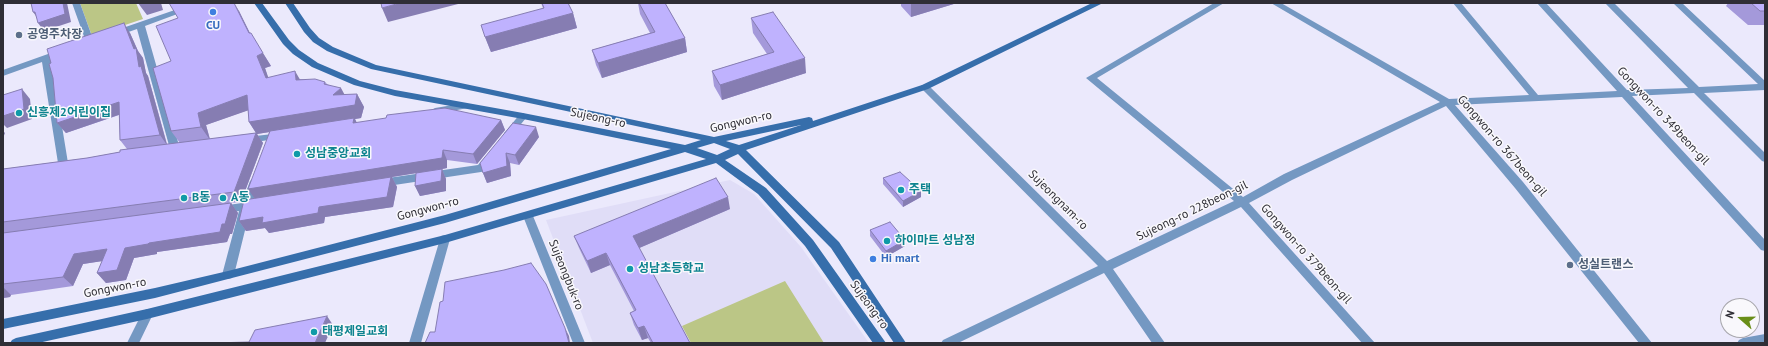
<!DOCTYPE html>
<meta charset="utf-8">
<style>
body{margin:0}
#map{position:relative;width:1768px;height:346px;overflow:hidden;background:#ebe9fc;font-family:"PT Sans",sans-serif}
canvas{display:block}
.frame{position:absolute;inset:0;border:4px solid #2f2e36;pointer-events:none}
.north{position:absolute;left:1720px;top:298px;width:40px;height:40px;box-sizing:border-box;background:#f9f8fc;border:1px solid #a8a7ad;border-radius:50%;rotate:290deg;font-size:11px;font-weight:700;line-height:16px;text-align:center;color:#2f2e36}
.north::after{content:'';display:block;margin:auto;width:14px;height:18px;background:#698e18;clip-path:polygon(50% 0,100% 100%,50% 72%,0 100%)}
</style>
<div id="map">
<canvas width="1768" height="346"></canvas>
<div class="frame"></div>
<div class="north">N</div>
</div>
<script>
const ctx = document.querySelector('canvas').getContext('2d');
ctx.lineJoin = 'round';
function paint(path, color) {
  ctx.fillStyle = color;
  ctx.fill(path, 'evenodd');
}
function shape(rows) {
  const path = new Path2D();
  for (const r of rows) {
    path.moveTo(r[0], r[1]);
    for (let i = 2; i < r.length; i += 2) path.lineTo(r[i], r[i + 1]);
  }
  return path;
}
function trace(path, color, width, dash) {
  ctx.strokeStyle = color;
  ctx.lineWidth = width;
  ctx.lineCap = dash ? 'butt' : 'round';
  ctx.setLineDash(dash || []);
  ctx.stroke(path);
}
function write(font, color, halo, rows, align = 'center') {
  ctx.font = font + ' "PT Sans","Noto Sans KR",sans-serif';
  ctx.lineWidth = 3;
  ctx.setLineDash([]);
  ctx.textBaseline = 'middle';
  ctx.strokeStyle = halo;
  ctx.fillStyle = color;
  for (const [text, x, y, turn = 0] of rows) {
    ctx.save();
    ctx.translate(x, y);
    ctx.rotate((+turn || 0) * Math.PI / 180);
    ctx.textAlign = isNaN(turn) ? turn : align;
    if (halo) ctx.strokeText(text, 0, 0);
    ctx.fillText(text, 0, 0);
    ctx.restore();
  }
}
paint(shape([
 [730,180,754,194,801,247,869,343,593,343,546,220]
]), '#e0ddf7');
paint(shape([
 [80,3,136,3,143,19,92,36],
 [785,281,824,343,691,343,682,326]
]), '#bbc686');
paint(shape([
 [72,3,80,3,94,42,93,44,90,45,86,42,72,3],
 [195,3,207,3,145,26,180,149,175,152,170,149,137,29,117,36,113,33,114,31,195,3],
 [1214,3,1224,3,1097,78,1243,197,1284,174,1440,102,1271,3,1281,3,1449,99,1529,95,1453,3,1461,3,1538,95,1617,91,1537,3,1546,3,1627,90,1688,88,1605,3,1614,3,1699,87,1758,84,1673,3,1682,3,1765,81,1765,90,1704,93,1765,153,1765,162,1762,161,1694,93,1632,96,1765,240,1765,251,1761,250,1622,97,1455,105,1523,182,1652,343,1639,343,1515,188,1446,106,1292,180,1249,203,1375,343,1362,343,1241,207,1113,269,1165,343,1152,343,1104,273,958,343,941,343,943,340,1098,266,922,89,920,87,922,85,928,85,1107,261,1234,201,1086,78,1214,3],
 [62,49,66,52,65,54,51,59,68,163,63,167,58,163,42,62,3,76,3,70,62,49],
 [465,103,468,104,470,106,468,108,435,114,430,111,435,108,465,103],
 [523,113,528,116,526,118,512,135,506,135,504,133,506,131,520,114,523,113],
 [281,133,284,134,286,136,284,138,247,143,242,140,247,137,281,133],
 [489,155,494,158,485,171,481,172,381,187,376,183,381,179,478,165,486,156,489,155],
 [255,177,260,181,253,201,259,202,260,205,259,208,250,210,234,275,232,278,228,279,224,278,222,275,239,211,221,214,217,213,216,210,217,207,221,206,242,203,250,181,255,177],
 [528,212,532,213,533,216,585,343,573,343,523,216,524,213,528,212],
 [445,235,449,236,450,239,421,343,409,343,440,239,441,236,445,235],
 [147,309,151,311,153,314,139,343,127,343,143,311,147,309],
 [1765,334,1765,343,1737,343,1739,340,1743,338,1765,334]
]), '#7498c2');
paint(shape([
 [254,3,262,3,289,40,299,50,318,63,360,81,395,90,523,113,685,145,701,140,371,69,327,51,313,42,304,32,285,3,293,3,310,28,319,38,333,47,376,65,714,137,809,117,812,118,813,121,922,85,1092,3,1103,3,928,89,746,150,839,242,906,343,894,343,831,248,738,154,725,160,766,188,813,240,886,343,873,343,805,246,758,194,716,163,445,243,147,319,38,343,10,343,12,340,16,338,147,309,445,235,706,159,685,152,445,223,228,279,155,298,3,329,3,319,155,288,228,271,445,215,671,149,523,119,395,96,354,85,312,67,293,54,283,44,254,3],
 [801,125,739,145,726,141,801,125],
 [714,143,730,149,717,155,697,148,714,143]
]), '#366eab');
paint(shape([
 [541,3,568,3,573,13,577,28,491,52,485,37,543,8],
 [638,3,665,3,685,38,687,52,602,78,596,65,592,50,650,33,640,14],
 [901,3,957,3,911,17,901,6],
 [1728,3,1765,3,1765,25,1748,25,1726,6],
 [239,11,250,33,271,66,265,68,268,78,300,79,325,82,327,84,345,95,357,94,364,107,361,118,355,119,357,123,501,120,505,130,477,164,447,160,447,168,442,169,446,179,446,191,420,196,415,186,416,173,392,177,397,187,393,207,325,217,324,223,269,233,265,228,246,231,239,221,255,199,269,132,257,134,263,143,241,202,231,203,238,213,232,234,230,234,227,242,157,252,157,254,134,258,126,280,106,283,97,273,102,261,83,264,73,286,11,295,10,297,3,298,3,169,87,158,120,152,127,149,120,140,119,115,66,133,57,123,53,78,51,63,130,33,138,51,143,58,146,73,148,76,167,144,180,143,171,131,171,61],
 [248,110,249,122,256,133,210,139,206,125],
 [751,18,806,73,722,100,714,86,712,71,767,54,753,33],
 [513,123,539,137,519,165,510,163,511,176,487,183,483,173],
 [883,178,921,191,921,197,903,207,883,184],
 [730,209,639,248,690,343,651,343,648,338,642,340,634,325,630,313,634,311,610,265,591,273,579,248,574,236],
 [870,230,905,240,905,246,886,257,870,236]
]), '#a499da');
paint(shape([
 [63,3,67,3,71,22,44,31,38,23],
 [138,3,161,3,163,10,147,15],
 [234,3,239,11,256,46,249,33],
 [400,3,462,3,388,22,382,8],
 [911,3,957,3,911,17],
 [33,12,35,12,39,20],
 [573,13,577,28,491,52,485,37],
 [124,23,130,33,138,51,143,58,146,73,148,76,167,145,160,135,134,49],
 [685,38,687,52,602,78,598,63],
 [263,53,271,66,265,68,273,91,266,78,257,56],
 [805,58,806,73,722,100,720,85],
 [295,71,302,83,296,80],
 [341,88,348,101,357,94,364,107,361,118,355,119,359,128,353,123,354,119,257,134,263,143,241,202,234,192,256,133,249,122,333,95],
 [22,89,30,99,32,119,7,128,3,124,3,116],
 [247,95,255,108,206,125,210,140,201,127,198,113],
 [119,102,127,112,66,133,57,123],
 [501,120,505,130,477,164,473,154],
 [536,127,539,137,519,165,515,155],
 [3,131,5,133,3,138],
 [443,150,447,160,447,168,442,169,446,179,446,191,420,196,415,186,442,169,392,177,397,187,393,207,325,217,324,223,269,233,265,228,246,231,239,221,255,199,248,189],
 [506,153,510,163,511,176,487,183,483,173],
 [921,191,921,197,903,207,903,201],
 [728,197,730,209,637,249,633,236],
 [231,203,238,213,232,234,230,234,227,242,157,252,157,254,134,258,126,280,106,283,97,273,125,248,222,224],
 [905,240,905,246,886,257,886,251],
 [107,249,116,259,83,264,73,286,63,277,74,254],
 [606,253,610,265,591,273,587,261],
 [3,287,11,295,10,297,3,298],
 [327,316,333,325,325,343,315,343],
 [644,326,648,338,642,340,638,328],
 [565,328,569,336,570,343,569,343]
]), '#867db2');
const building = shape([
 [31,3,63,3,65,14,38,23,35,12,33,12,31,3],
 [169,3,234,3,249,33,251,33,263,53,257,56,266,78,295,71,296,80,315,79,325,82,324,84,341,88,333,95,357,94,355,105,249,122,247,95,198,113,201,127,171,131,153,68,171,61,156,26,178,18,169,3],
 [381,3,400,3,382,8,381,3],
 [542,3,568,3,573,13,485,37,481,25,544,8,542,3],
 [639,3,665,3,685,38,598,63,592,50,655,32,639,3],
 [1751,3,1765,3,1765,11,1760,11,1751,3],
 [773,12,805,58,720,85,712,71,774,52,751,18,773,12],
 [124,23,134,49,136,48,139,67,141,66,160,135,120,140,119,102,57,123,53,78,49,64,51,63,47,49,124,23],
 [22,89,24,109,3,116,3,95,22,89],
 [445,108,501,120,473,154,443,150,442,158,248,189,270,131,354,118,353,123,386,118,387,115,445,108],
 [513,123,536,127,515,155,506,153,507,166,483,173,480,163,513,123],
 [256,133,234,192,3,222,3,169,87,158,120,152,120,150,256,133],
 [442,169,441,181,415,186,416,173,442,169],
 [900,172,921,191,903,201,883,178,900,172],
 [391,177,387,197,319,207,318,213,262,223,263,217,239,221,244,200,391,177],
 [716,178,728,197,633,236,690,343,653,343,644,326,638,328,630,313,636,310,606,253,587,261,574,236,716,178],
 [231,203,225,224,222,224,220,232,149,243,148,244,125,248,117,270,97,273,107,249,74,254,63,277,3,284,3,233,231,203],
 [890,222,905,240,886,251,870,230,890,222],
 [531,263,546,284,565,328,569,343,425,343,430,332,435,332,440,302,443,301,445,282,504,270,531,263],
 [327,316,315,343,212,343,249,342,255,330,327,316]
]);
paint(building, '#bfb2fe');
trace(building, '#867db2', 1);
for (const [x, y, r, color] of [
 [213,12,4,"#3f7fe0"],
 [19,35,4,"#5c6f8a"],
 [19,113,4,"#0f9aa8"],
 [297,154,4,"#0f9aa8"],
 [901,190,4,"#0f9aa8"],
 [184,198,4,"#0f9aa8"],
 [223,198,4,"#0f9aa8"],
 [887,241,4,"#0f9aa8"],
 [873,259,4,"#3f7fe0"],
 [1570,265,4,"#5c6f8a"],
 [630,269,4,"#0f9aa8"],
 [314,332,4,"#0f9aa8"]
]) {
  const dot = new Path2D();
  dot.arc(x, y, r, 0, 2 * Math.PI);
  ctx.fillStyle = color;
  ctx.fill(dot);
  trace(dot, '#f9f8fc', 1.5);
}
write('bold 12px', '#366cbe', '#f9f8fc', [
 ["CU",213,26],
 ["Hi mart",881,259,"left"]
]);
write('bold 12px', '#4e5e75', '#f9f8fc', [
 ["공영주차장",27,35],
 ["성실트랜스",1578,265]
], 'left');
write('bold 12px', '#0d838f', '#f9f8fc', [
 ["신흥제2어린이집",27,113],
 ["성남중앙교회",305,154],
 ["주택",909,190],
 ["B동",192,198],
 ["A동",231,198],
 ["하이마트 성남정",895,241],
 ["성남초등학교",638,269],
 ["태평제일교회",322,332]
], 'left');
write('12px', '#2f2e36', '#f9f8fc', [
 ["Gongwon-ro 349beon-gil",1663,116,47],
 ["Sujeong-ro",598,118,12],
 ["Gongwon-ro",741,122,-13],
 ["Gongwon-ro 367beon-gil",1502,146,49],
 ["Sujeongnam-ro",1058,200,45],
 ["Gongwon-ro",428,209,-15],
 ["Sujeong-ro 228beon-gil",1192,211,-26],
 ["Gongwon-ro 379beon-gil",1306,254,48],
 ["Sujeongbuk-ro",566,275,68],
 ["Gongwon-ro",115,288,-11],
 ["Sujeong-ro",869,305,54]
]);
</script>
